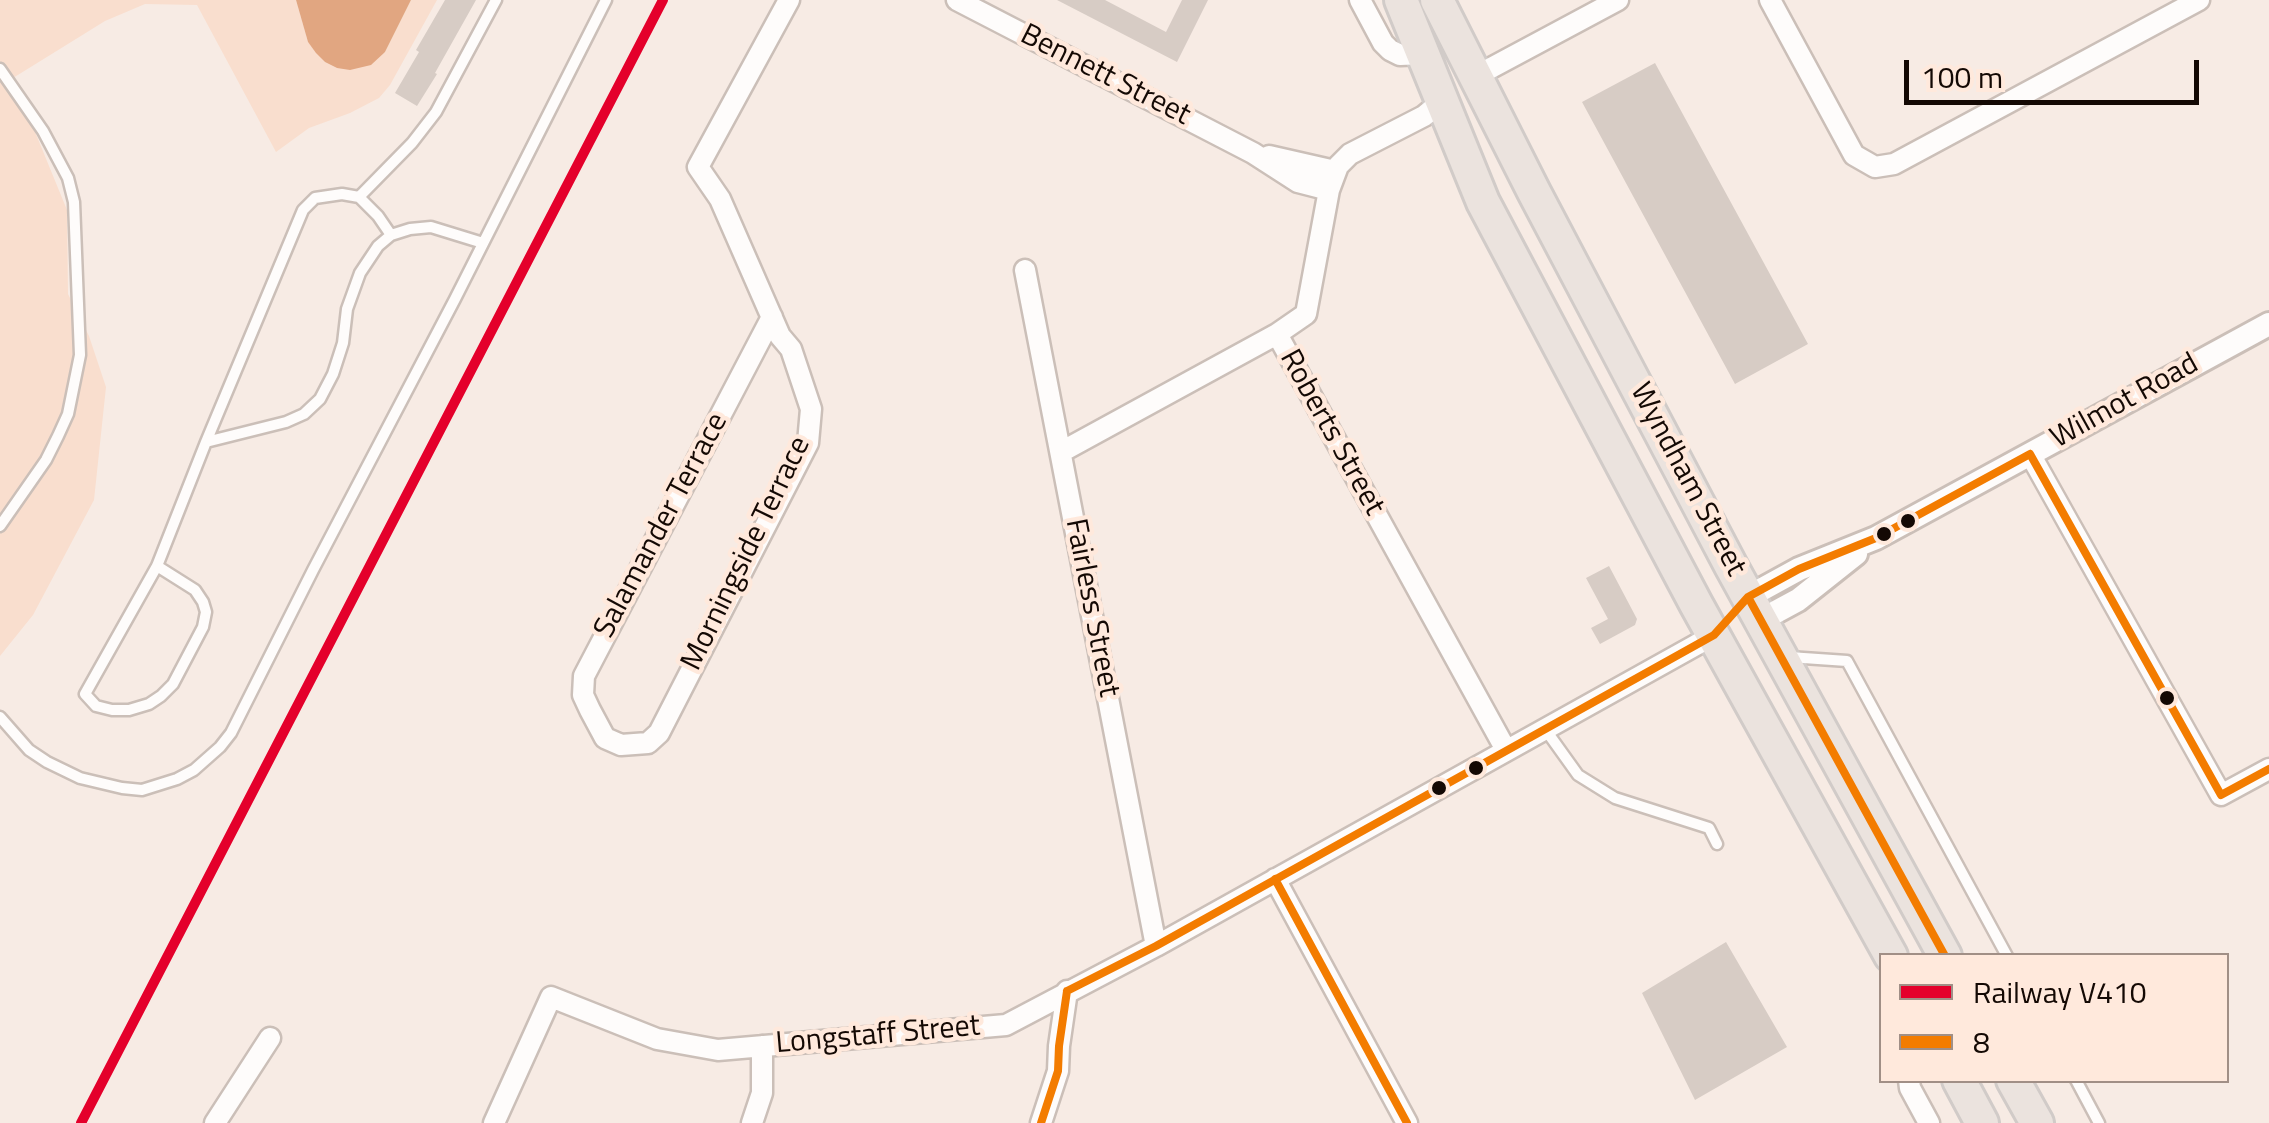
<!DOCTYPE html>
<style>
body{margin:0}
#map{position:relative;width:2269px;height:1123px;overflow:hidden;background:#f7ebe4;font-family:"Titillium Web",sans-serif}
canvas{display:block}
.legend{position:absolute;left:1879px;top:953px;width:350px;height:130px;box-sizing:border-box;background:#ffe9dc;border:2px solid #a18f86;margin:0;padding:12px 18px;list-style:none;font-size:30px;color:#140904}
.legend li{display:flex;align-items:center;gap:20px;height:50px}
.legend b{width:50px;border:2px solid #a18f86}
.scale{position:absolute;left:1904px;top:60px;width:295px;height:45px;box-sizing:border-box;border:5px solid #140904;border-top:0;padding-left:12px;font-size:30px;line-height:35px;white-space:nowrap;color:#140904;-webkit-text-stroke:8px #ffe9dc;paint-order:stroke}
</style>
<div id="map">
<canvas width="2269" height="1123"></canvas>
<ul class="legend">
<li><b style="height:12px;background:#e4002b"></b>Railway V410</li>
<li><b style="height:12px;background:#f37c00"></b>8</li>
</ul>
<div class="scale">100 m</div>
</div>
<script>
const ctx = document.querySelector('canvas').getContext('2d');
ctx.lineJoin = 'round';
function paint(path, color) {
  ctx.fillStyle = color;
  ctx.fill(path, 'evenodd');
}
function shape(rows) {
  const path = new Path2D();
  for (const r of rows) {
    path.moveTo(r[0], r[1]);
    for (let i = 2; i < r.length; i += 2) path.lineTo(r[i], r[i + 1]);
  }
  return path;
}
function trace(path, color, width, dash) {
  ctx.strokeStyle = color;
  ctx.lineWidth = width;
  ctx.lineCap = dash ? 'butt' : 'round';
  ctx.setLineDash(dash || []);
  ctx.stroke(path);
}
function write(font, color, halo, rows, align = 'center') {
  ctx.font = font + ' "Titillium Web",sans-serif';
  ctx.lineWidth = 9;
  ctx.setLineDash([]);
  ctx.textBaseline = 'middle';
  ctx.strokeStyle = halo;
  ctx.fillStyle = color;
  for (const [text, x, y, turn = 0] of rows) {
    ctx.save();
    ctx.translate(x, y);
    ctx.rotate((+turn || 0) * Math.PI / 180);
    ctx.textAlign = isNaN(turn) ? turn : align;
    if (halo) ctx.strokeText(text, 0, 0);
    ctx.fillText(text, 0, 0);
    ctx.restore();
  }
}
paint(shape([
 [0,0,296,0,308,42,325,62,337,68,385,52,411,0,437,0,390,85,379,98,350,113,309,128,276,152,197,5,145,4,105,21,13,78,67,210,68,294,89,336,106,387,94,500,33,615,0,656]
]), '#f9dece');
paint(shape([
 [296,0,411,0,385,52,371,65,350,70,337,68,325,62,316,53,308,42]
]), '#e1a681');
paint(shape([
 [445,0,476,0,435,73,437,74,417,106,395,93,419,52,416,50],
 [1057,0,1105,0,1166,32,1182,0,1208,0,1177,62],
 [1655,63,1808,344,1735,384,1582,102],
 [1609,566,1637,619,1635,625,1600,644,1591,628,1608,619,1586,578],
 [1726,942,1787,1047,1695,1100,1642,993]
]), '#d7ccc5');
const service = shape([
 [0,69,43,131,68,178,74,202,80,355,68,414,58,436,46,460,0,526],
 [359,197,378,216,391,235],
 [206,442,286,422,304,414,320,399,333,374,343,343,347,309,360,273,378,246,391,235,410,229,431,227,483,243],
 [157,566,195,590,203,602,206,612,203,627,173,684,161,696,149,704,129,710,112,710,96,706,85,694,157,566,206,442,303,210,315,198,342,194,359,197,412,143,436,112,496,0],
 [1789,657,1847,661,2007,956],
 [0,717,29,750,47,762,80,778,122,788,142,790,177,779,194,770,220,747,231,733,313,570,455,299,606,0],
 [1545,729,1578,775,1615,798,1709,828,1717,844],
 [2076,1080,2099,1123]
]);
const minor = shape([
 [957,0,1253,153,1298,182,1329,190],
 [1360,0,1383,43,1390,50,1400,55,1423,54],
 [1770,0,1854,155,1875,167,1894,164,2199,0],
 [1476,76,1618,0],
 [1441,102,1424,116,1350,154,1338,166,1329,190,1306,314,1277,334,1506,750],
 [1269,156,1335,171],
 [1025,270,1156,946],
 [772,317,584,676,583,695,590,710,605,738,621,745,648,743,659,733,808,443,811,409,791,349,780,336,720,199,698,167,789,0],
 [1061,452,1277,334],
 [2030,454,2221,795,2269,769],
 [1275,879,1407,1123],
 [1909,1080,1910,1088,1929,1123],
 [215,1123,270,1038],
 [494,1123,551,997,657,1039,718,1050,1006,1025,1156,946,1714,635],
 [752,1123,762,1093,762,1046],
 [1041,1123,1058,1071,1059,1046,1067,991]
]);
const tertiary = shape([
 [1748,597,1799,569,1876,538,2269,324],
 [1761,620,1798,600,1856,554]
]);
const trunk = shape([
 [1401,0,1483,202,1696,604,1891,956],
 [1437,0,1534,192,1731,566,1945,956],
 [1959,1080,1982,1123],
 [2013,1080,2037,1123]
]);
trace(service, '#cbbfb8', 15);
trace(minor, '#cbbfb8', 25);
trace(tertiary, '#cbbfb8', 28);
trace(trunk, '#d1cbc8', 38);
trace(service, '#fefcfb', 10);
trace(minor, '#fefcfb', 20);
trace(tertiary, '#fefcfb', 22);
trace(trunk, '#ebe3de', 32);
trace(shape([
 [2030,454,2221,795,2269,769],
 [1748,597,1945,956],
 [1275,879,1407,1123],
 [1067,991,1156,946,1714,635,1748,597,1799,569,1876,538,2030,454],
 [1041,1123,1058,1071,1059,1046,1067,991]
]), '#f37c00', 8);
trace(shape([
 [81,1123,663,0]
]), '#e4002b', 10);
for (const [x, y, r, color] of [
 [1908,521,9,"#140904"],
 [1884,534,9,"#140904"],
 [2167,698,9,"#140904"],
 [1476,768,9,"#140904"],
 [1439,788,9,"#140904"]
]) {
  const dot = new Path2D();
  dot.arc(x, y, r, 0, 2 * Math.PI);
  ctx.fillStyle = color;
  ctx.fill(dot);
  trace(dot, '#ffe9dc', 4);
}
write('30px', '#140904', '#ffe9dc', [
 ["Bennett Street",1105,76,27],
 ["Wilmot Road",2125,402,-29],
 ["Roberts Street",1331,433,61],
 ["Wyndham Street",1687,480,62],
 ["Salamander Terrace",662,526,-62],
 ["Morningside Terrace",747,554,-64],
 ["Fairless Street",1091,608,79],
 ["Longstaff Street",878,1036,-5]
]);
</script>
